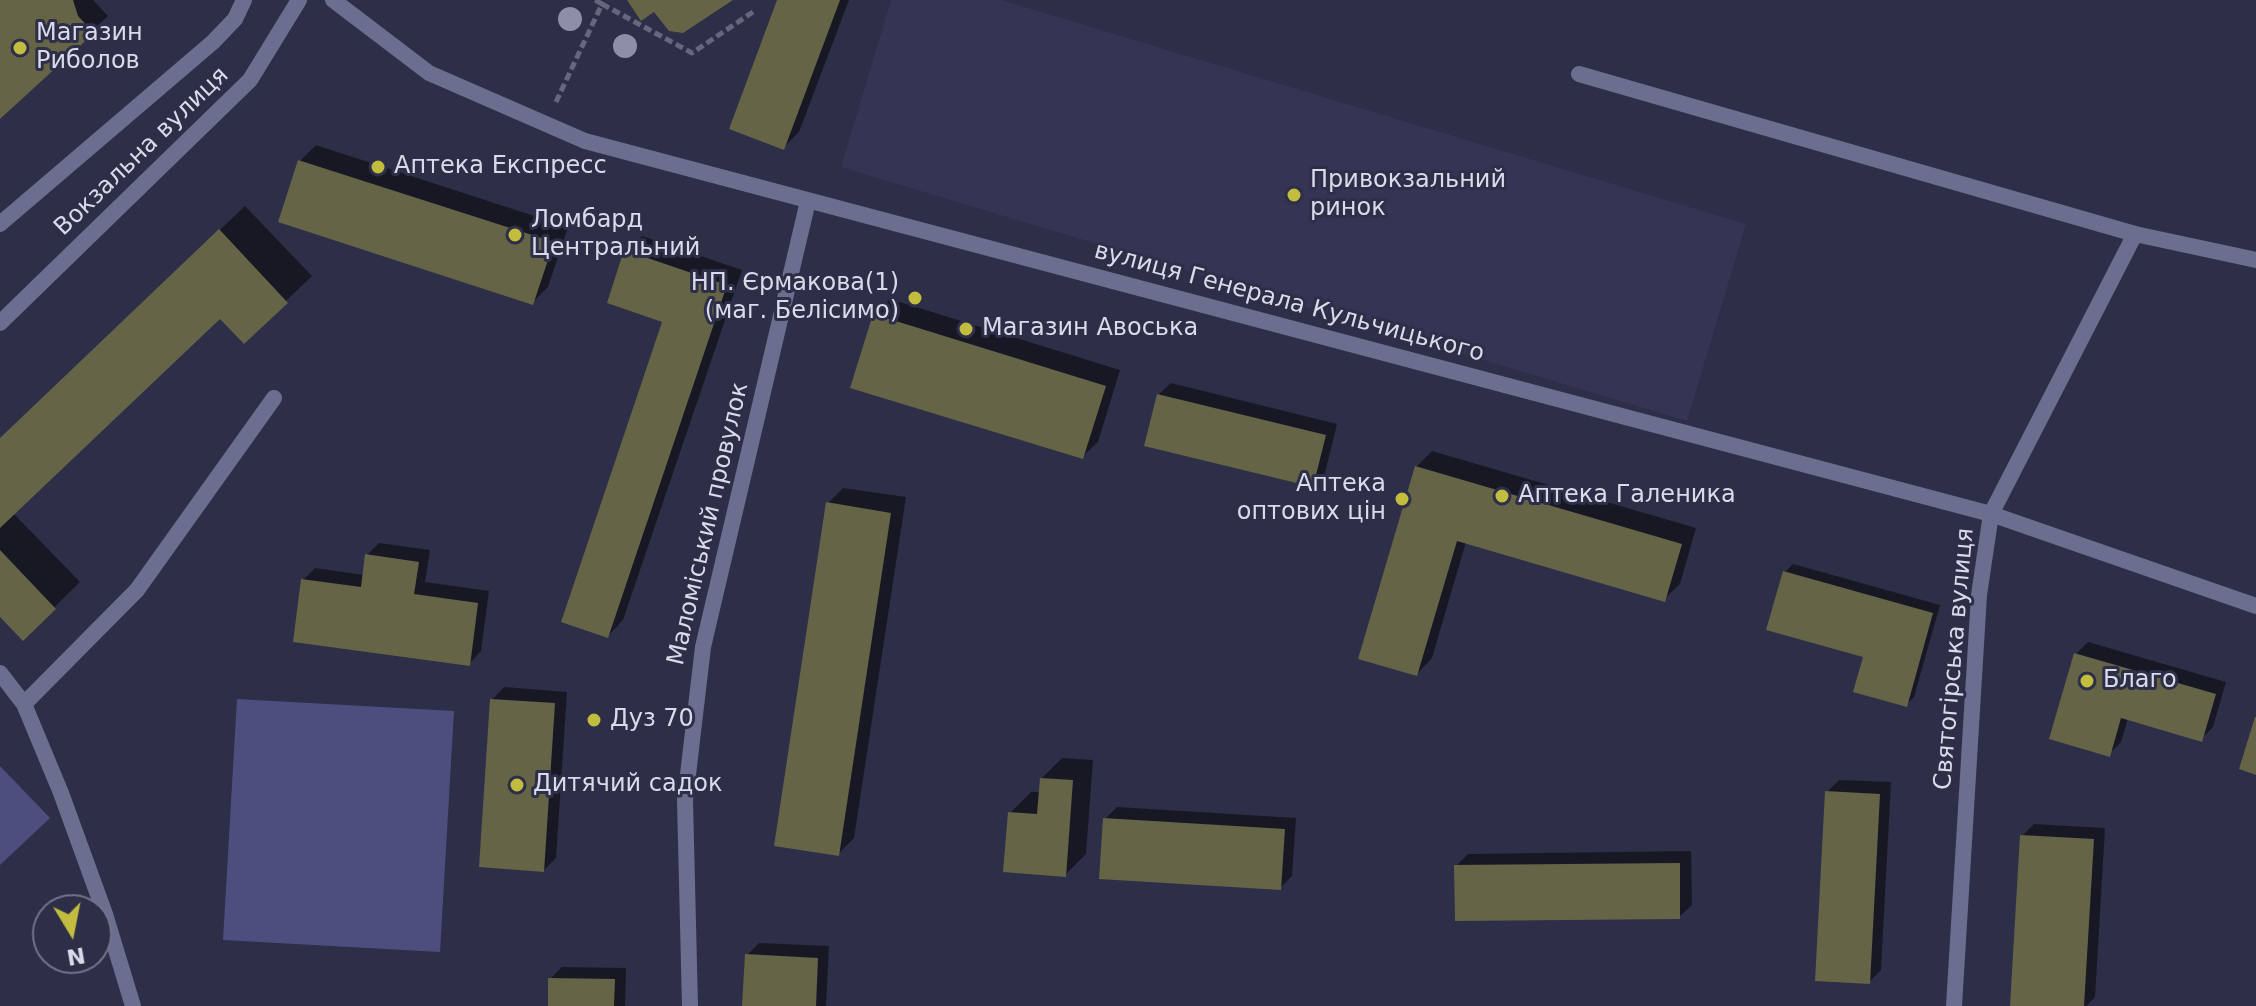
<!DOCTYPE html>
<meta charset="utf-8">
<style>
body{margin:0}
#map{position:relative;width:2256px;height:1006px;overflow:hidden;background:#2d2e47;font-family:"DejaVu Sans",sans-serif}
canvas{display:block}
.north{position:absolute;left:32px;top:894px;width:80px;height:80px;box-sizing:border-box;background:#2d2e47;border:2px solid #727388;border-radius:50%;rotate:170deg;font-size:22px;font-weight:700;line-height:32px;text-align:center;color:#d9daea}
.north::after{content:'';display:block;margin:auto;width:28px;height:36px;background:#c2bd3f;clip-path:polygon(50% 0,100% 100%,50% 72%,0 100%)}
</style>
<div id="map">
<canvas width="2256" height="1006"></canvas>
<div class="north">N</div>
</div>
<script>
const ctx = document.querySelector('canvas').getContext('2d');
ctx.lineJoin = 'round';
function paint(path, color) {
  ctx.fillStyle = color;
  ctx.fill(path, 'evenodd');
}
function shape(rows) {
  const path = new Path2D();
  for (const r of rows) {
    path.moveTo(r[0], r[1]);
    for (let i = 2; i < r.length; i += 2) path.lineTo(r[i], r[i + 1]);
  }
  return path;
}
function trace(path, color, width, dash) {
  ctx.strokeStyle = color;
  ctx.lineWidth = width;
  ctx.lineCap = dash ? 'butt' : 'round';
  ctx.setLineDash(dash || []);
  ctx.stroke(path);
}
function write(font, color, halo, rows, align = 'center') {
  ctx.font = font + ' "DejaVu Sans",sans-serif';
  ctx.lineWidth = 6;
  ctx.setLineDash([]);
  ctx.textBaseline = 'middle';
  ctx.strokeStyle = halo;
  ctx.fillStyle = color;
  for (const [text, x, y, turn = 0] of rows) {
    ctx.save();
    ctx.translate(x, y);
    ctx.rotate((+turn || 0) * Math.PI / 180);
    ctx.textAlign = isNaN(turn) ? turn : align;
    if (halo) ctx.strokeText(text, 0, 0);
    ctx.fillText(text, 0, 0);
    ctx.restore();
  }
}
paint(shape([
 [891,0,1001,0,1746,224,1687,421,841,167]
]), '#343554');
paint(shape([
 [237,699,454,711,440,952,223,940],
 [0,766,50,818,0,865]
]), '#4e4e7e');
paint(shape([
 [0,0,93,0,108,16,0,116],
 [780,0,849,0,799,132,784,147],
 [316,145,568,227,548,287,533,302,300,161],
 [245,206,312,276,244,341,220,316,13,513,80,582,23,638,0,614,0,439],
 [642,236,742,270,623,620,608,636,664,321,626,251],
 [890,299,1120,370,1098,442,1082,457,874,315],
 [1171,383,1337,424,1325,473,1313,485,1158,395],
 [1432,451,1696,528,1680,584,1664,599,1466,542,1432,658,1417,674,1416,467],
 [843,488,906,497,854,838,838,854,828,503],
 [379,543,430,550,425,582,489,591,481,651,469,664,303,580,315,568,364,575,367,555],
 [1793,564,1940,605,1914,697,1906,705,1866,655,1785,572],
 [2088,642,2226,682,2213,727,2201,739,2128,718,2121,742,2109,754,2076,654],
 [504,687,567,692,556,858,544,870,492,700],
 [1062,758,1093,760,1086,854,1065,875,1010,813,1031,792,1040,792,1042,778],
 [1839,780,1891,782,1881,970,1869,982,1827,792],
 [1117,807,1296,818,1292,876,1280,888,1105,819],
 [2034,824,2105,828,2095,997,2086,1006,2034,1006,2022,836],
 [1691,851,1692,905,1679,917,1456,866,1468,854],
 [759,943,829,946,826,1006,744,1006,747,955],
 [562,967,626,968,625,1006,550,1006,550,979]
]), '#0007');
paint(shape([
 [0,0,73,0,78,16,94,33,0,119],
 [627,0,733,0,683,33,669,31,654,12,641,21],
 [777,0,840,0,784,150,729,129],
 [298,160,554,242,533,305,278,222],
 [219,229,288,303,244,344,220,319,0,528,0,438],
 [624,250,727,285,608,638,561,622,662,322,607,303],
 [873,314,1106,386,1083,459,850,388],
 [1157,394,1326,435,1313,487,1144,446],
 [1415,466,1682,544,1665,602,1457,541,1417,676,1358,659],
 [826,502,891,513,839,856,774,846],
 [0,550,56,609,23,641,0,617],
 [365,554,419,562,414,594,478,603,470,666,293,642,301,579,361,587],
 [1783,571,1933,613,1907,707,1853,692,1863,657,1766,630],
 [2074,653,2216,694,2202,742,2121,718,2110,757,2049,739],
 [490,699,555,703,544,872,479,867],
 [2255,717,2256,717,2256,775,2239,769],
 [1040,778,1073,780,1066,877,1003,872,1008,812,1037,814],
 [1825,791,1880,794,1870,984,1815,981],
 [1103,818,1285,829,1281,890,1099,879],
 [2020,835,2094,839,2084,1006,2010,1006],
 [1680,863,1680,919,1455,921,1454,865],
 [745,954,818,958,816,1006,742,1006],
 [548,978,615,979,614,1006,548,1006]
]), '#656447');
trace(shape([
 [602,4,692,53,753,12],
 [556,102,602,4,595,0]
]), '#66677d', 5, [8, 4]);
trace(shape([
 [1579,74,2135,234],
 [0,673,24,704,61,793,105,914,133,1006],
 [24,704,137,590,274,398]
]), '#6c6e8f', 16);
trace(shape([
 [1991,514,2135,234,2256,260],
 [690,1006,685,800,703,647,808,201]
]), '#6c6e8f', 16);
trace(shape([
 [333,0,429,73,585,141,1991,514,2256,606],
 [0,224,213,42,235,19,244,0],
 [0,323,250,80,299,0],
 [1954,1006,1979,595,1991,514]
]), '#6c6e8f', 16);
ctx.fillStyle = '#8e8fa6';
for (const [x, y] of [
 [570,19],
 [625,46]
]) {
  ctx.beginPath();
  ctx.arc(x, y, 12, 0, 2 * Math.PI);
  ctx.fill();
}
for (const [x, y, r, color] of [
 [20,48,8,"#c2bd3f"],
 [378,167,8,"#c2bd3f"],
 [1294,195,8,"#c2bd3f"],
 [515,235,8,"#c2bd3f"],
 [915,298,8,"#c2bd3f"],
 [966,329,8,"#c2bd3f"],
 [1502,496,8,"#c2bd3f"],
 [1402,499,8,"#c2bd3f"],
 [2087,681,8,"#c2bd3f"],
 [594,720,8,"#c2bd3f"],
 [517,785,8,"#c2bd3f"]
]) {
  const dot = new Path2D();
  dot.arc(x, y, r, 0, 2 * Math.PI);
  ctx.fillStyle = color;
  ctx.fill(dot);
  trace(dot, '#2d2e47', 3);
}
write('24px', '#d9daea', '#2d2e47', [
 ["Магазин",36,34],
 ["Риболов",36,62],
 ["Аптека Експресс",394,167],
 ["Привокзальний",1310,181],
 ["ринок",1310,209],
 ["Ломбард",531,221],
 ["Центральний",531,249],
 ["НП. Єрмакова(1)",899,284,"right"],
 ["(маг. Белісимо)",899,312,"right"],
 ["Магазин Авоська",982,329],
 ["Аптека",1386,485,"right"],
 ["оптових цін",1386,513,"right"],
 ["Аптека Галеника",1518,496],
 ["Благо",2103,681],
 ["Дуз 70",610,720],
 ["Дитячий садок",533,785]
], 'left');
write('24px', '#d9daea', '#2d2e47', [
 ["Вокзальна вулиця",142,152,-44],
 ["вулиця Генерала Кульчицького",1289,303,15],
 ["Маломіський провулок",709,524,-77],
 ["Святогірська вулиця",1955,659,-85]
]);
</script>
